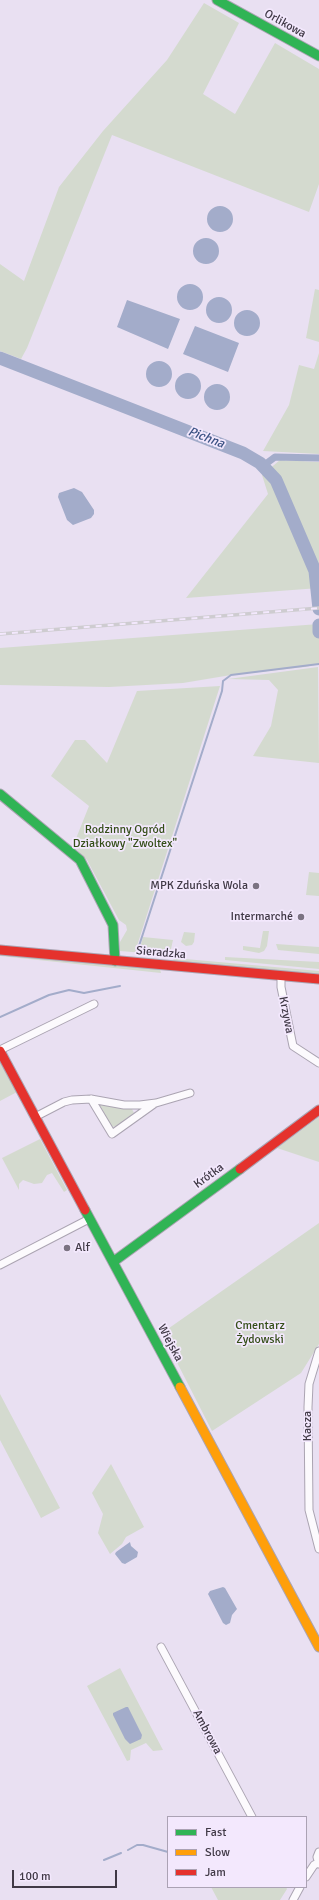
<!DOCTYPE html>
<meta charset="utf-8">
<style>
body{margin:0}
#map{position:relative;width:319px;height:1900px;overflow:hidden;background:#e9e0f2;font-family:Signika,sans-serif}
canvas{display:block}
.legend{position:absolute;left:167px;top:1816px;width:140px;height:72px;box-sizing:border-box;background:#f3e8fd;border:1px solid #aba2b4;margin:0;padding:5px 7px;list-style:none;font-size:12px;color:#403946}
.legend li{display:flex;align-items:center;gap:8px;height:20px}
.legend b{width:20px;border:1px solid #aba2b4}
.scale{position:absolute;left:12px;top:1870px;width:105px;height:18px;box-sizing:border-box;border:2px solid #403946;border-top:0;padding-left:5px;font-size:12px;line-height:14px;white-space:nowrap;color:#403946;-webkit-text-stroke:3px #f3e8fd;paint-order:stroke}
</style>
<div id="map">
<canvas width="319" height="1900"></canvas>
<ul class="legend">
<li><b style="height:5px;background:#30b455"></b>Fast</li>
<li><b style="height:5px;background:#ff9f0a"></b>Slow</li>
<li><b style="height:5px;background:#e5322d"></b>Jam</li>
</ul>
<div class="scale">100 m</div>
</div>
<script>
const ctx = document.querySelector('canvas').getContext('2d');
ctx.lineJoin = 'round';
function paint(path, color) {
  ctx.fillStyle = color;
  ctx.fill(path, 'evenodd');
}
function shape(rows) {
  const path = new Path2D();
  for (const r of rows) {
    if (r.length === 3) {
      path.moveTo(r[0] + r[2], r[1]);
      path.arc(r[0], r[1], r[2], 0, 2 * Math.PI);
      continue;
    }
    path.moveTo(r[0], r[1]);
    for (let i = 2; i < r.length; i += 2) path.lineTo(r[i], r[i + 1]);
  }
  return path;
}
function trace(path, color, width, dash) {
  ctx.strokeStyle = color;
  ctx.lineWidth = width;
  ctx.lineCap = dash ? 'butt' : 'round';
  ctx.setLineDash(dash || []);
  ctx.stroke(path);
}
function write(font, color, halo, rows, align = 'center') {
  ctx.font = font + ' Signika,sans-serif';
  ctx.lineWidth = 3.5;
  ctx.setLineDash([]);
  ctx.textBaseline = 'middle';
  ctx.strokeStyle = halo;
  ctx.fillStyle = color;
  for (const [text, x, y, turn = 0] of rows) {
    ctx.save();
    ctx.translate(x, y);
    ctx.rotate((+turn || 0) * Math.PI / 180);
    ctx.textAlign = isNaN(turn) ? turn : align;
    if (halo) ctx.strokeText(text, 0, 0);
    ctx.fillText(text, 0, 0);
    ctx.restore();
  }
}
paint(shape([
 [204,3,239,23,203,94,235,114,275,43,319,69,319,184,309,212,112,135,27,348,21,359,0,351,0,264,24,281,59,187,103,131,167,60],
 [315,289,319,290,319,342,306,338],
 [319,353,319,454,263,451,289,405,299,365,314,369],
 [280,460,319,462,319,588,186,598,268,494,262,475],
 [319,624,319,664,305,667,231,675,183,683,109,687,0,685,0,648],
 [318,667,319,763,253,756,271,726,278,690,269,680,228,679],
 [220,686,136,949,139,951,143,937,173,940,171,949,169,951,145,953,120,951,120,942,127,930,126,925,119,920,87,860,73,846,89,806,51,776,75,740,85,740,107,763,137,691],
 [309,872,319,873,319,896,306,895],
 [263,931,269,931,267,946,264,951,259,953,243,950,243,946,260,948],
 [184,932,195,933,194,942,192,945,186,946,181,942],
 [276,944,319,947,319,954,278,950],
 [0,954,160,969,161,973,0,956],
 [225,957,319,962,319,969,225,960],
 [174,958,319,971,319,975,173,962],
 [0,1061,17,1092,0,1101],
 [99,1104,132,1109,134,1113,117,1126,112,1127],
 [319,1117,319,1162,277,1148],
 [40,1139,67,1190,64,1192,52,1173,47,1175,42,1183,34,1184,23,1180,19,1184,19,1190,2,1158],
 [319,1223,319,1344,301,1373,212,1431,162,1333],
 [0,1394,60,1508,41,1518,0,1440],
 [111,1464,144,1527,126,1537,122,1544,110,1554,98,1533,103,1514,92,1493],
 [120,1668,163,1750,153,1751,146,1743,131,1750,130,1760,127,1761,87,1686],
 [211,1887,286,1887,287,1889,280,1900,218,1900]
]), '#d4dacf');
paint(shape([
 [220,219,13],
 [206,251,13],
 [190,297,13],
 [219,310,13],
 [127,300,180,319,168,349,117,327],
 [247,323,13],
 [195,326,239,343,228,372,183,354],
 [159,374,13],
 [188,386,13],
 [217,397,13],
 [74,488,82,492,94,510,94,514,91,518,73,525,67,520,58,497,59,493],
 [130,1542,131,1546,138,1552,137,1557,125,1564,122,1563,115,1554,116,1552],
 [223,1587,225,1588,237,1609,232,1615,230,1623,226,1625,223,1623,208,1594,210,1591],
 [126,1707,128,1707,142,1735,141,1739,130,1744,125,1739,113,1715,113,1713]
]), '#a3acca');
trace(shape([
 [138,949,222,691,223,681,231,675,319,664],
 [0,1017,49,995,69,990,84,993,120,986],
 [128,1850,137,1845,143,1845,168,1852],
 [104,1860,121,1853]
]), '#a3acca', 2);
trace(shape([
 [263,466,275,457,319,458]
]), '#a3acca', 7);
trace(shape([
 [0,358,243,453,260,463,276,480,315,571,319,609],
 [319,625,319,632]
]), '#a3acca', 13);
const street = shape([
 [281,976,281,987,293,1046,319,1063],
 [0,1050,94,1004],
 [91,1099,112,1134,154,1104],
 [35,1117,64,1102,72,1100,91,1099,124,1105,140,1105,156,1103,190,1093],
 [0,1265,89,1219],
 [319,1351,309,1384,308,1407,309,1510,319,1549],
 [161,1647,252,1817],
 [319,1852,317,1857,319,1864],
 [306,1877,314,1865,318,1863],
 [293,1900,300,1887]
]);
const fast = shape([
 [217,0,319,56],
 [0,794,80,860,113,925,115,961],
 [85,1210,180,1387],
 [113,1262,240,1169]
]);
const slow = shape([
 [180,1387,319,1647]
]);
const jam = shape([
 [0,950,319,979],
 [0,1051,85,1210],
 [240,1169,319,1110]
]);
trace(street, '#aba4b2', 9);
trace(fast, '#aba4b2', 11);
trace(slow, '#aba4b2', 11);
trace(jam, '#aba4b2', 11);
trace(street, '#fcfafd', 7);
trace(fast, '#30b455', 9);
trace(slow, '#ff9f0a', 9);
trace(jam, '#e5322d', 9);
const rail = shape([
 [0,634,319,608]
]);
trace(rail, '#ceccd0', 3.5);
trace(rail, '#f3e8fd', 2, [6]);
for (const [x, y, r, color] of [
 [256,886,4,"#7b7382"],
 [301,917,4,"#7b7382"],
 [67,1248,4,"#7b7382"]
]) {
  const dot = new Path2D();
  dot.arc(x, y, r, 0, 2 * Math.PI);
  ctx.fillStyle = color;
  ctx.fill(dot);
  trace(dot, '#f3e8fd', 1.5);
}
write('12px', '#403946', '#f3e8fd', [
 ["Orlikowa",285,24,29],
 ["Sieradzka",161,953,5],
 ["Krzywa",286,1015,79],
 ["Krótka",209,1176,-36],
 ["Wiejska",170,1343,62],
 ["Kacza",308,1426,-90],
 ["Ambrowa",207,1732,62]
]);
write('12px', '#344e18', '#f3e8fd', [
 ["Rodzinny Ogród",125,830],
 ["Działkowy \"Zwoltex\"",125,844],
 ["Cmentarz",260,1326],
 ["Żydowski",260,1340]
]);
write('12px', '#403946', '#f3e8fd', [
 ["MPK Zduńska Wola",248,886],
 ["Intermarché",293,917],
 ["Alf",75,1248,"left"]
], 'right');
write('italic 13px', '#3c5384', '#f3e8fd', [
 ["Pichna",206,438,21]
]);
</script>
